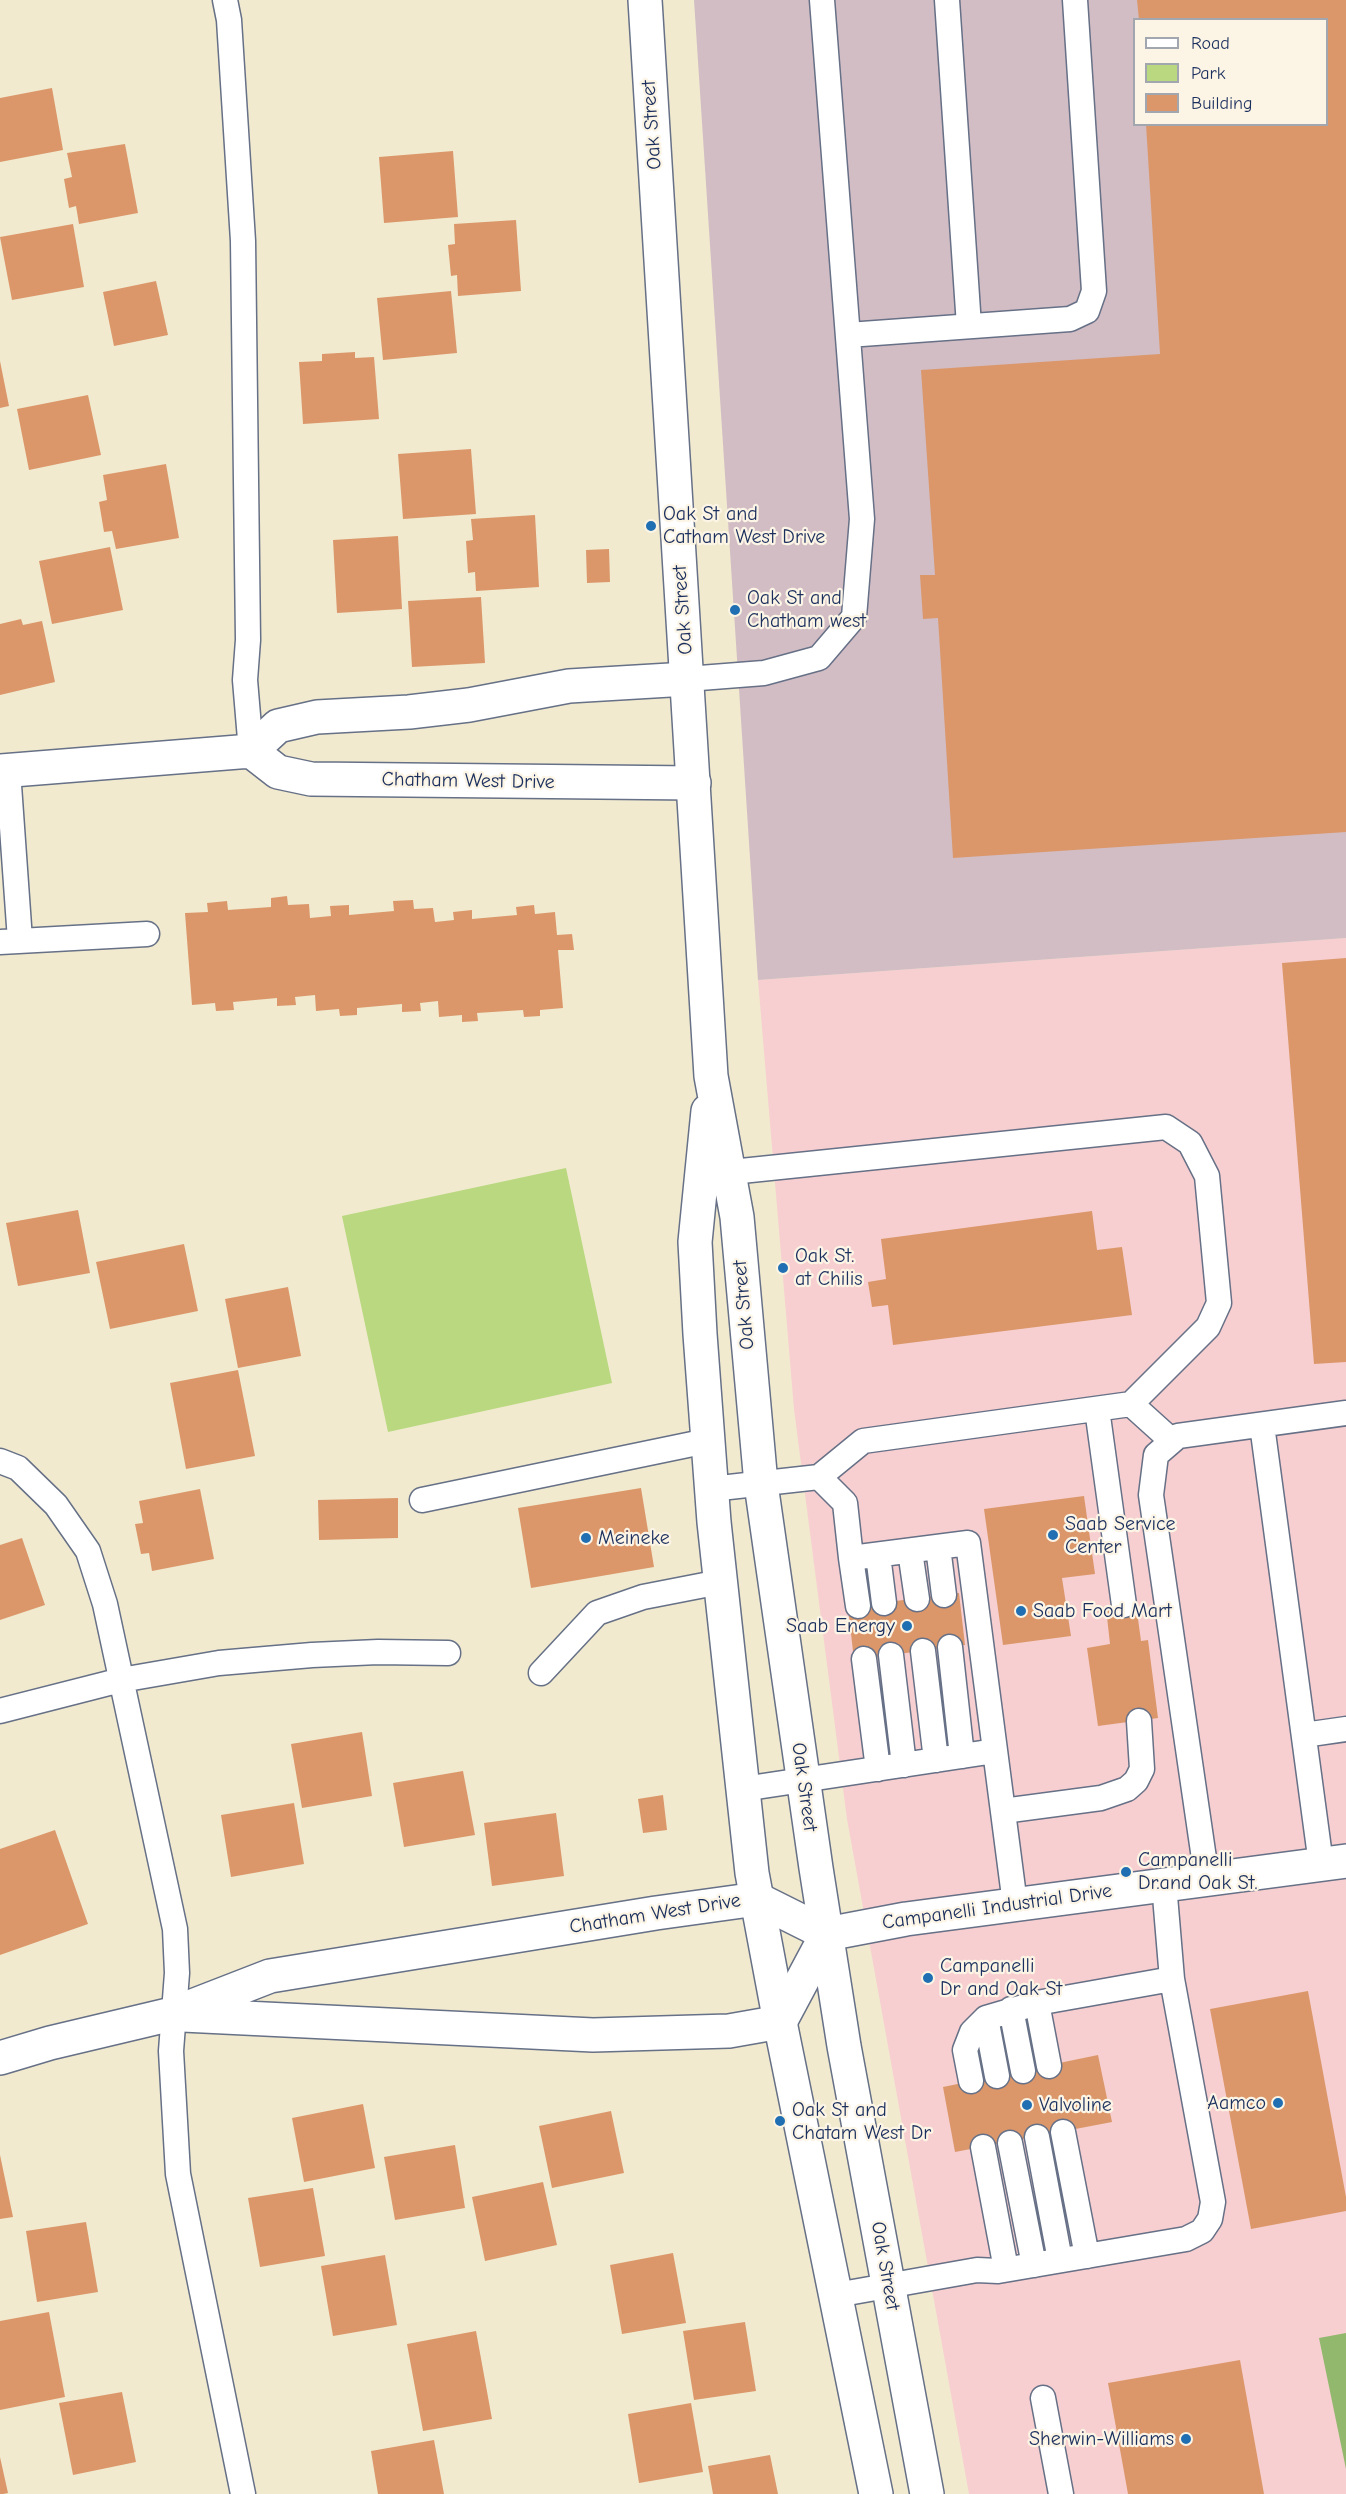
<!DOCTYPE html>
<style>
body{margin:0}
#map{position:relative;width:1346px;height:2494px;overflow:hidden;background:#f1eacf;font-family:"Comic Neue",sans-serif}
canvas{display:block}
.legend{position:absolute;left:1133px;top:18px;width:195px;height:108px;box-sizing:border-box;background:#fcf5e5;border:2px solid #a2a6af;margin:0;padding:8px 10px;list-style:none;font-size:18px;color:#1b2f5e}
.legend li{display:flex;align-items:center;gap:12px;height:30px}
.legend b{width:30px;border:2px solid #a2a6af}
</style>
<div id="map">
<canvas width="1346" height="2494"></canvas>
<ul class="legend">
<li><b style="height:8px;background:#fff"></b>Road</li>
<li><b style="height:16px;background:#b9d87f"></b>Park</li>
<li><b style="height:16px;background:#db976a"></b>Building</li>
</ul>
</div>
<script>
const ctx = document.querySelector('canvas').getContext('2d');
ctx.lineJoin = 'round';
function paint(path, color) {
  ctx.fillStyle = color;
  ctx.fill(path, 'evenodd');
}
function shape(rows) {
  const path = new Path2D();
  for (const r of rows) {
    path.moveTo(r[0], r[1]);
    for (let i = 2; i < r.length; i += 2) path.lineTo(r[i], r[i + 1]);
  }
  return path;
}
function trace(path, color, width, dash) {
  ctx.strokeStyle = color;
  ctx.lineWidth = width;
  ctx.lineCap = dash ? 'butt' : 'round';
  ctx.setLineDash(dash || []);
  ctx.stroke(path);
}
function write(font, color, halo, rows, align = 'center') {
  ctx.font = font + ' "Comic Neue",sans-serif';
  ctx.lineWidth = 4.5;
  ctx.setLineDash([]);
  ctx.textBaseline = 'middle';
  ctx.strokeStyle = halo;
  ctx.fillStyle = color;
  for (const [text, x, y, turn = 0] of rows) {
    ctx.save();
    ctx.translate(x, y);
    ctx.rotate((+turn || 0) * Math.PI / 180);
    ctx.textAlign = isNaN(turn) ? turn : align;
    if (halo) ctx.strokeText(text, 0, 0);
    ctx.fillText(text, 0, 0);
    ctx.restore();
  }
}
paint(shape([
 [1346,938,1346,2494,969,2494,847,1819,794,1409,758,980]
]), '#f7cfd0');
paint(shape([
 [694,0,1346,0,1346,938,758,980],
 [1134,20,1326,20,1326,124,1134,124]
]), '#d2bdc5');
paint(shape([
 [566,1168,612,1383,388,1432,342,1216]
]), '#b9d87f');
paint(shape([
 [1346,2333,1346,2469,1319,2338]
]), '#92b86e');
paint(shape([
 [1137,0,1346,0,1346,832,953,858,938,618,923,619,920,575,935,575,921,370,1160,354,1146,124,1326,124,1326,20,1139,20],
 [52,88,63,150,0,162,0,98],
 [125,144,138,213,79,224,76,206,69,208,64,179,72,177,67,153],
 [453,151,458,217,384,223,379,157],
 [516,220,521,291,458,296,457,275,451,276,448,245,455,244,454,224],
 [73,224,84,287,12,300,0,237],
 [156,281,168,335,114,346,103,292],
 [451,291,457,353,383,360,377,298],
 [355,352,355,358,374,357,379,419,303,424,299,362,322,361,322,354],
 [0,361,9,406,0,408],
 [88,395,101,455,29,470,17,409],
 [471,449,476,514,403,519,398,454],
 [166,464,179,538,116,549,112,531,104,532,99,502,107,500,103,475],
 [535,515,539,587,476,591,475,572,468,573,466,541,473,540,471,519],
 [398,536,402,609,337,613,333,540],
 [110,547,123,610,52,624,39,561],
 [609,549,610,582,587,583,586,550],
 [481,597,485,663,412,667,408,601],
 [21,619,23,625,42,621,55,682,0,695,0,624],
 [287,896,288,905,309,904,310,918,331,916,330,906,349,905,349,915,394,911,393,901,413,900,414,909,433,908,435,922,454,920,453,912,472,910,472,919,517,915,516,907,534,905,535,914,555,912,557,935,572,934,574,950,558,950,563,1008,540,1010,540,1016,524,1017,523,1010,477,1013,478,1021,462,1022,462,1015,439,1017,438,1001,420,1003,421,1011,402,1012,402,1004,357,1008,357,1015,340,1016,339,1009,316,1011,315,995,295,997,296,1005,277,1006,277,998,233,1002,234,1010,216,1011,215,1003,192,1005,185,913,208,912,207,903,227,901,228,910,271,907,271,898],
 [1346,958,1346,1362,1314,1364,1282,963],
 [78,1210,90,1273,18,1286,6,1223],
 [1092,1211,1097,1250,1122,1247,1132,1315,893,1345,888,1305,872,1307,868,1282,886,1279,881,1239],
 [184,1244,198,1311,110,1329,96,1262],
 [288,1287,301,1356,238,1368,225,1299],
 [238,1370,255,1456,186,1469,170,1383],
 [641,1488,654,1567,531,1588,518,1508],
 [200,1489,214,1559,152,1571,149,1553,141,1554,135,1524,143,1523,139,1501],
 [1084,1496,1095,1574,1062,1578,1071,1636,1003,1645,984,1509],
 [398,1498,398,1538,319,1540,318,1500],
 [22,1538,45,1605,0,1620,0,1545],
 [959,1593,965,1645,854,1660,848,1607],
 [1136,1604,1141,1641,1148,1640,1158,1718,1098,1726,1087,1648,1110,1644,1106,1608],
 [362,1732,372,1796,302,1808,291,1744],
 [463,1771,475,1835,404,1847,393,1783],
 [663,1795,667,1830,643,1833,638,1799],
 [294,1803,304,1864,231,1877,221,1815],
 [556,1813,564,1876,492,1886,484,1823],
 [55,1830,88,1924,0,1955,0,1849],
 [1308,1991,1346,2197,1346,2211,1251,2229,1210,2009],
 [1098,2055,1112,2122,955,2152,943,2087],
 [363,2104,375,2168,304,2182,292,2118],
 [611,2111,624,2173,552,2188,539,2126],
 [455,2145,465,2208,395,2220,384,2157],
 [0,2155,13,2217,0,2219],
 [543,2182,557,2245,485,2261,472,2197],
 [313,2188,325,2256,260,2267,248,2198],
 [86,2222,98,2292,37,2302,26,2231],
 [673,2253,686,2323,622,2334,610,2265],
 [385,2255,397,2325,333,2336,321,2266],
 [49,2312,65,2397,0,2410,0,2321],
 [745,2322,756,2391,694,2400,683,2331],
 [476,2331,492,2419,423,2431,407,2344],
 [1240,2360,1264,2494,1128,2494,1108,2383],
 [122,2392,136,2462,73,2475,59,2403],
 [691,2403,703,2472,639,2483,628,2414],
 [434,2440,444,2494,378,2494,371,2451],
 [770,2455,778,2494,713,2494,708,2466],
 [0,2457,8,2493,3,2494,0,2494]
]), '#db976a');
const lane = shape([
 [225,0,229,20,243,241,248,640,245,680,251,751],
 [947,0,969,326],
 [848,335,1070,319,1087,311,1094,291,1075,0],
 [687,679,764,673,819,658,854,617,862,519,822,0],
 [8,771,20,940],
 [0,942,147,934],
 [712,1174,1166,1127,1190,1143,1207,1176,1219,1303,1208,1327,1131,1404],
 [1097,1409,1124,1605],
 [1262,1425,1321,1864],
 [0,1461,18,1468,56,1505,88,1551,105,1604,175,1929,177,1973,171,2051,178,2174,243,2494],
 [819,1477,845,1503,851,1558,968,1543,1015,1904],
 [711,1489,819,1477,863,1441,1131,1404,1172,1441],
 [422,1500,707,1441],
 [938,1547,944,1595],
 [910,1551,917,1599],
 [878,1555,884,1603],
 [851,1558,858,1606],
 [950,1647,962,1756],
 [923,1651,936,1760],
 [891,1655,904,1765],
 [864,1659,878,1769],
 [541,1673,597,1613,643,1597,720,1582],
 [0,1711,121,1680,219,1663,312,1655,378,1652,448,1653],
 [1304,1735,1346,1729],
 [743,1789,995,1751],
 [1003,1811,1101,1798,1127,1789,1136,1781,1142,1769,1139,1721],
 [1207,1879,1151,1495,1156,1455,1178,1436,1346,1413],
 [1037,2003,1049,2066],
 [1011,2009,1023,2071],
 [986,2018,997,2076],
 [971,2081,965,2050,972,2032,986,2018,1037,2003,1172,1979],
 [1063,2132,1087,2256],
 [1037,2137,1060,2260],
 [1010,2143,1034,2265],
 [983,2147,1006,2269],
 [836,2295,977,2270,998,2271,1186,2239,1202,2231,1210,2219,1213,2202,1172,1979,1164,1884],
 [1043,2398,1061,2494]
]);
const street = shape([
 [251,751,278,772,311,779,694,783],
 [0,771,251,751,278,726,317,717,409,712,469,705,569,686,687,679],
 [827,1934,906,1919,1346,1861],
 [183,2015,593,2035,729,2031,780,2022,827,1934],
 [0,2058,50,2043,172,2014,270,1976,656,1913,757,1899,827,1934]
]);
const secondary = shape([
 [645,0,711,1076,737,1217,761,1484,816,1868,844,2046,927,2494],
 [708,1111,695,1242,700,1334,714,1522,752,1873,780,2022,876,2494]
]);
trace(lane, '#667086', 27);
trace(street, '#667086', 36);
trace(secondary, '#667086', 36);
trace(lane, '#fff', 24);
trace(street, '#fff', 33);
trace(secondary, '#fff', 33);
for (const [x, y, r, color] of [
 [651,526,6,"#1f6fb2"],
 [735,610,6,"#1f6fb2"],
 [783,1268,6,"#1f6fb2"],
 [1053,1535,6,"#1f6fb2"],
 [586,1538,6,"#1f6fb2"],
 [1021,1611,6,"#1f6fb2"],
 [907,1626,6,"#1f6fb2"],
 [1126,1872,6,"#1f6fb2"],
 [928,1978,6,"#1f6fb2"],
 [1278,2103,6,"#1f6fb2"],
 [1027,2105,6,"#1f6fb2"],
 [780,2121,6,"#1f6fb2"],
 [1186,2439,6,"#1f6fb2"]
]) {
  const dot = new Path2D();
  dot.arc(x, y, r, 0, 2 * Math.PI);
  ctx.fillStyle = color;
  ctx.fill(dot);
  trace(dot, '#fcf5e5', 2);
}
write('20px', '#1b2f5e', '#fcf5e5', [
 ["Oak Street",652,125,-94],
 ["Oak Street",683,610,-94],
 ["Chatham West Drive",468,781,1],
 ["Oak Street",744,1305,-95],
 ["Oak Street",804,1787,82],
 ["Campanelli Industrial Drive",997,1907,-8],
 ["Chatham West Drive",655,1914,-9],
 ["Oak Street",885,2266,80]
]);
write('20px', '#1b2f5e', '#fcf5e5', [
 ["Oak St and",663,514],
 ["Catham West Drive",663,537],
 ["Oak St and",747,598],
 ["Chatham west",747,621],
 ["Oak St.",795,1256],
 ["at Chilis",795,1279],
 ["Saab Service",1065,1524],
 ["Center",1065,1547],
 ["Meineke",598,1538],
 ["Saab Food Mart",1033,1611],
 ["Saab Energy",895,1626,"right"],
 ["Campanelli",1138,1860],
 ["Dr.and Oak St.",1138,1883],
 ["Campanelli",940,1966],
 ["Dr and Oak St",940,1989],
 ["Aamco",1266,2103,"right"],
 ["Valvoline",1039,2105],
 ["Oak St and",792,2110],
 ["Chatam West Dr",792,2133],
 ["Sherwin-Williams",1174,2439,"right"]
], 'left');
</script>
